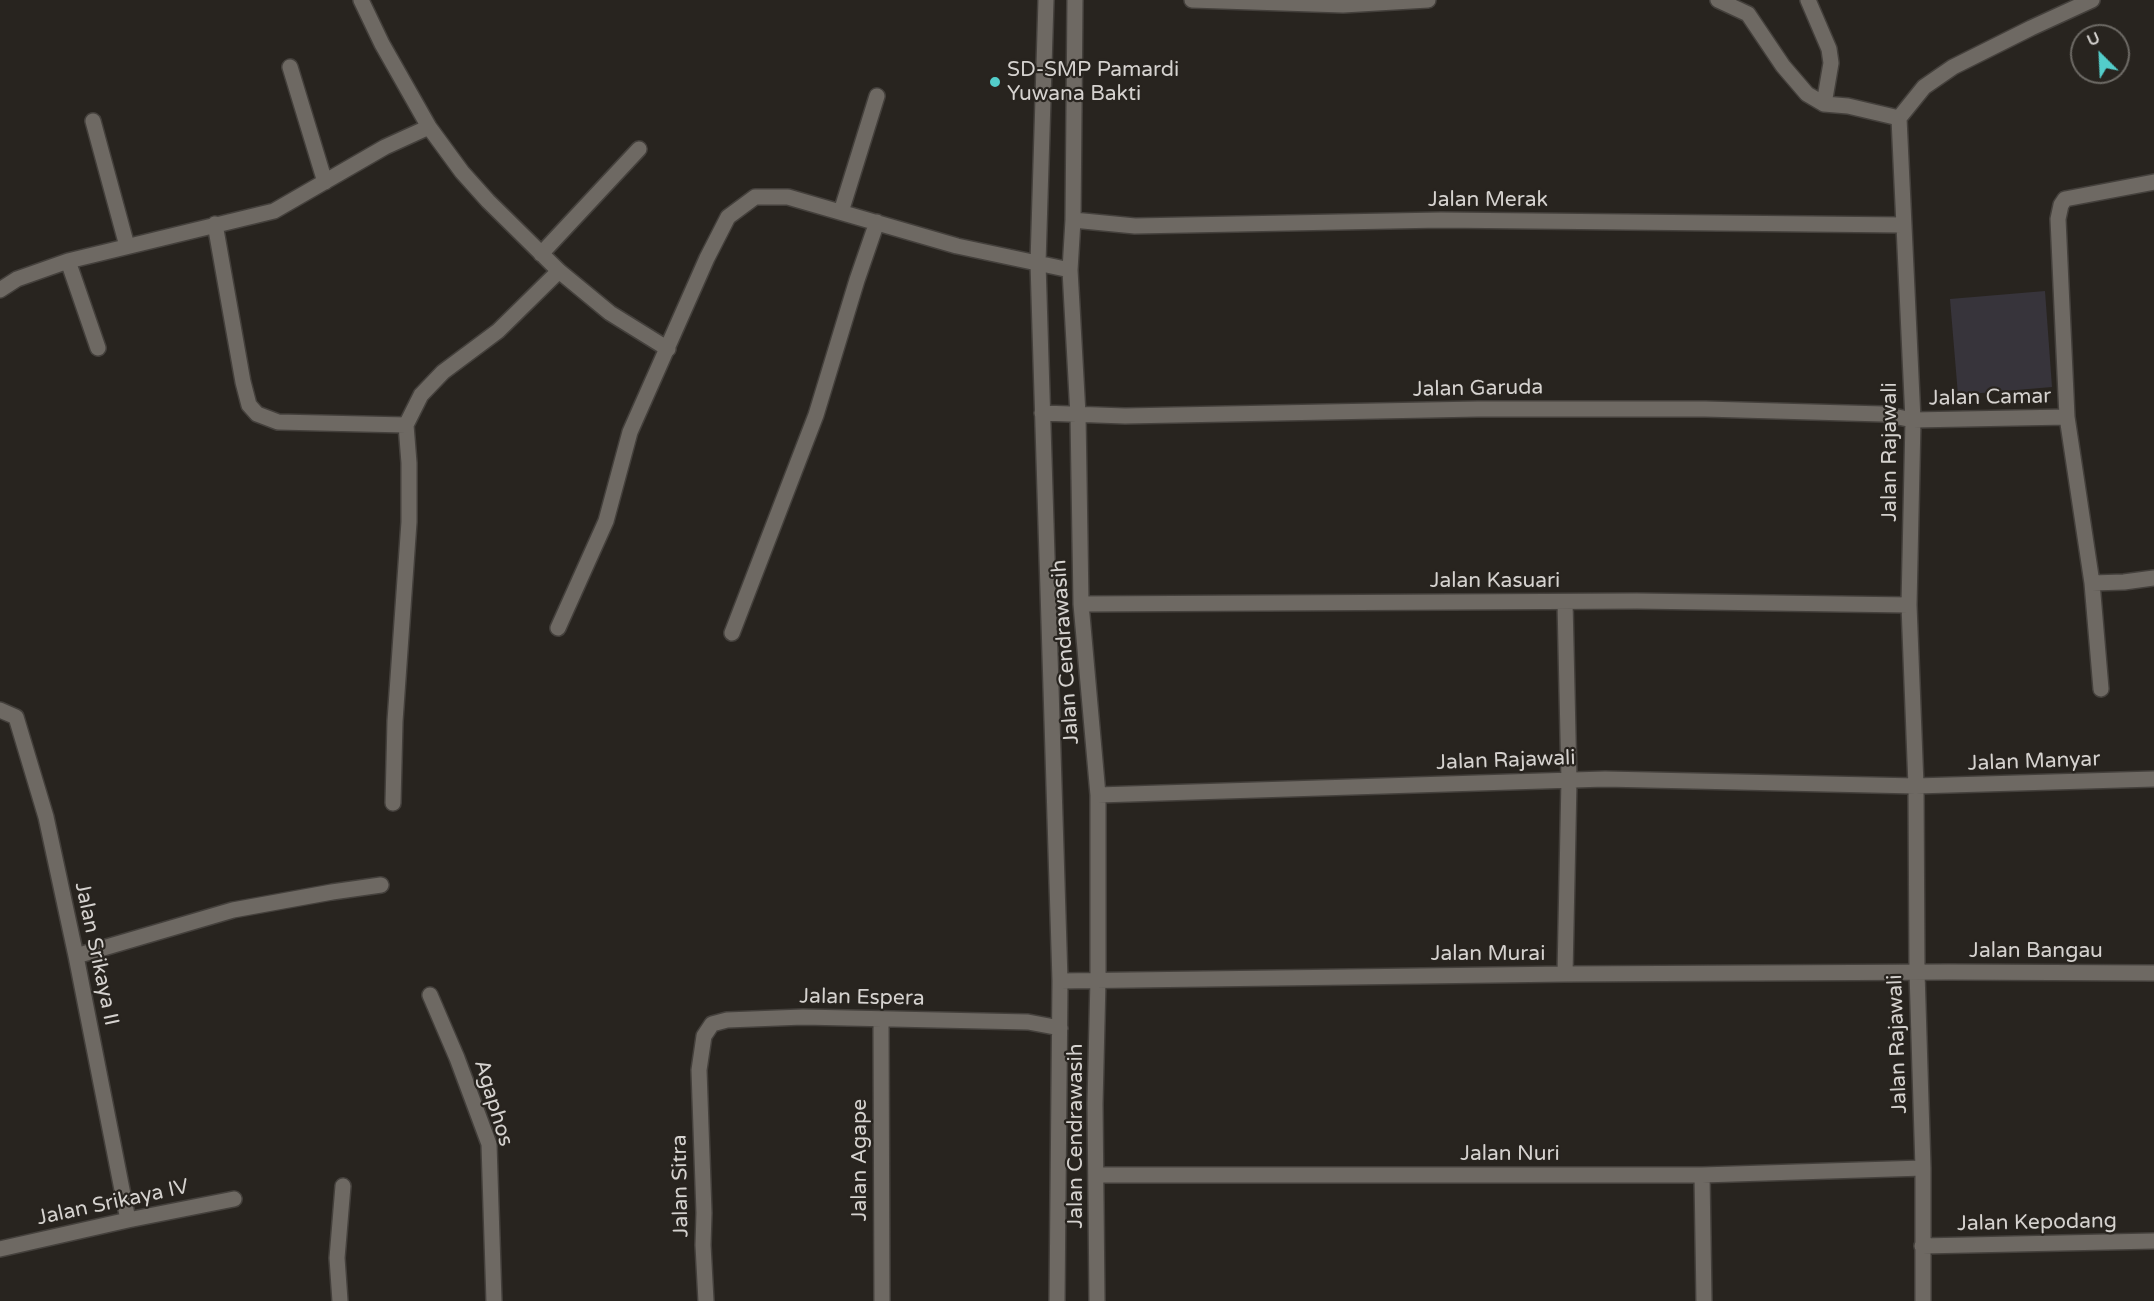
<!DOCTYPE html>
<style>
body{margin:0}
#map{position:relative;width:2154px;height:1301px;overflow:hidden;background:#28241f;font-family:"Varela Round",sans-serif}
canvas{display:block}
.north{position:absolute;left:2070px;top:24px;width:60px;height:60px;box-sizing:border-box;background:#28241f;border:2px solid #6d6a65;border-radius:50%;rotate:336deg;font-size:16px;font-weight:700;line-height:24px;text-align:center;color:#d5d2cf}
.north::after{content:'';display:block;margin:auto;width:21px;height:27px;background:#53cdca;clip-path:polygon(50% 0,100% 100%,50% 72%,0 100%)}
</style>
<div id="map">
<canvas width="2154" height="1301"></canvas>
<div class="north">U</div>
</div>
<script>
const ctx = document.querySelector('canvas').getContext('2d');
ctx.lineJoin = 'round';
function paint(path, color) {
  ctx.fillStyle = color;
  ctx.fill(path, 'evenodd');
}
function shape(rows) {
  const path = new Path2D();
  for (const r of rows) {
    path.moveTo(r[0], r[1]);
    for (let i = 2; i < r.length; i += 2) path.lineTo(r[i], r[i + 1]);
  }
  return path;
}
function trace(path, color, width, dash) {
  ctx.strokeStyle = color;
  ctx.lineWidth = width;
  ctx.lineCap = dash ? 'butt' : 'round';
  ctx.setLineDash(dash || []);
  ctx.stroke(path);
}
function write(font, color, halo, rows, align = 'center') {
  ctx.font = font + ' "Varela Round",sans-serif';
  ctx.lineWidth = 4.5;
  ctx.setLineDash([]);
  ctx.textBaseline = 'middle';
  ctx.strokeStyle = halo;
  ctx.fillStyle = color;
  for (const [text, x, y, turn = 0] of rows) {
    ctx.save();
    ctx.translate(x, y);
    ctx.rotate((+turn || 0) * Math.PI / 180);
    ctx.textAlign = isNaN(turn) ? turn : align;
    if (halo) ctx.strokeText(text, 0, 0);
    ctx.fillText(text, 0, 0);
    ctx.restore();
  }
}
paint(shape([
 [2045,291,2052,387,1958,395,1950,299]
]), '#37343b');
const minor = shape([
 [361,0,382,44,429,127,462,172,488,201,559,271,610,313,668,349],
 [1046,0,1038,263,1060,981,1057,1301],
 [1075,0,1073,220,1070,270,1078,415,1081,604,1098,795,1098,980,1095,1104,1097,1301],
 [1192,0,1343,5,1428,0],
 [1718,0,1748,14,1783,66,1807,94,1824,104,1848,106,1899,118],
 [1808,0,1829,49,1831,63,1824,104],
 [290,67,325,182],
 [1899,118,1913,420,1909,605,1916,786,1917,972,1923,1168,1923,1301],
 [1899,118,1924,87,1953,67,2031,28,2092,0],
 [93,121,127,246],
 [841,212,877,96],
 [1073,220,1135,226,1441,220,1903,225],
 [215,224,243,382,249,405,257,414,278,422,406,425],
 [541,254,639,149],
 [68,261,98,348],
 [0,290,17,279,68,261,274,211,385,147,429,127],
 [1042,413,1125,416,1478,409,1705,409,1883,414,1913,420,2067,417],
 [2092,583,2124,582,2154,578],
 [1081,604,1637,601,1909,605],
 [558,628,606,521,630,432,707,258,728,217,755,197,788,197,957,246,1070,270],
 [732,633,816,415,857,280,877,222],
 [2101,689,2092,583,2067,417,2058,219,2061,205,2065,199,2154,182],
 [0,710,16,717,46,817,76,956,128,1220],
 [1098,795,1605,779,1916,786,2154,779],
 [393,803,395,721,409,522,409,463,406,425,421,395,443,372,498,331,559,271],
 [76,956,233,910,332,892,381,885],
 [1565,974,1569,780,1565,602],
 [1060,981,1565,974,1949,972,2154,973],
 [430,995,457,1058,489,1144,494,1301],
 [881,1019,882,1301],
 [1096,1175,1702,1175,1923,1168],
 [1702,1175,1704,1301],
 [1922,1246,2154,1241],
 [0,1249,128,1220,234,1199],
 [340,1301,337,1258,343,1186],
 [706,1301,703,1245,704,1213,699,1070,704,1036,712,1024,727,1020,803,1017,1028,1022,1060,1028]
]);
trace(minor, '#44403c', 18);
trace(minor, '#6e6963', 15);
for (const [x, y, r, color] of [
 [995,82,6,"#53cdca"]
]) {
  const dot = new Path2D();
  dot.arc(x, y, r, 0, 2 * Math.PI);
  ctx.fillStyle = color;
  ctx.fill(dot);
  trace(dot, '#28241f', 2);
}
write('21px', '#d5d2cf', '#28241f', [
 ["SD-SMP Pamardi",1007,70],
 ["Yuwana Bakti",1007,94]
], 'left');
write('21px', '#d5d2cf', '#28241f', [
 ["Jalan Merak",1488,200],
 ["Jalan Garuda",1478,389,-1],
 ["Jalan Camar",1990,398,-1],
 ["Jalan Rajawali",1890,452,-90],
 ["Jalan Kasuari",1495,581],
 ["Jalan Cendrawasih",1066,652,-94],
 ["Jalan Rajawali",1506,761,-2],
 ["Jalan Manyar",2034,762,-2],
 ["Jalan Bangau",2036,951],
 ["Jalan Srikaya II",96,954,78],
 ["Jalan Murai",1488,954],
 ["Jalan Espera",862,998,1],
 ["Jalan Rajawali",1898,1044,-92],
 ["Agaphos",493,1103,73],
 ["Jalan Cendrawasih",1076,1136,-90],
 ["Jalan Nuri",1510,1154],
 ["Jalan Agape",860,1160,-90],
 ["Jalan Sitra",681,1186,-91],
 ["Jalan Srikaya IV",113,1203,-12],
 ["Jalan Kepodang",2037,1223,-1]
]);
</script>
